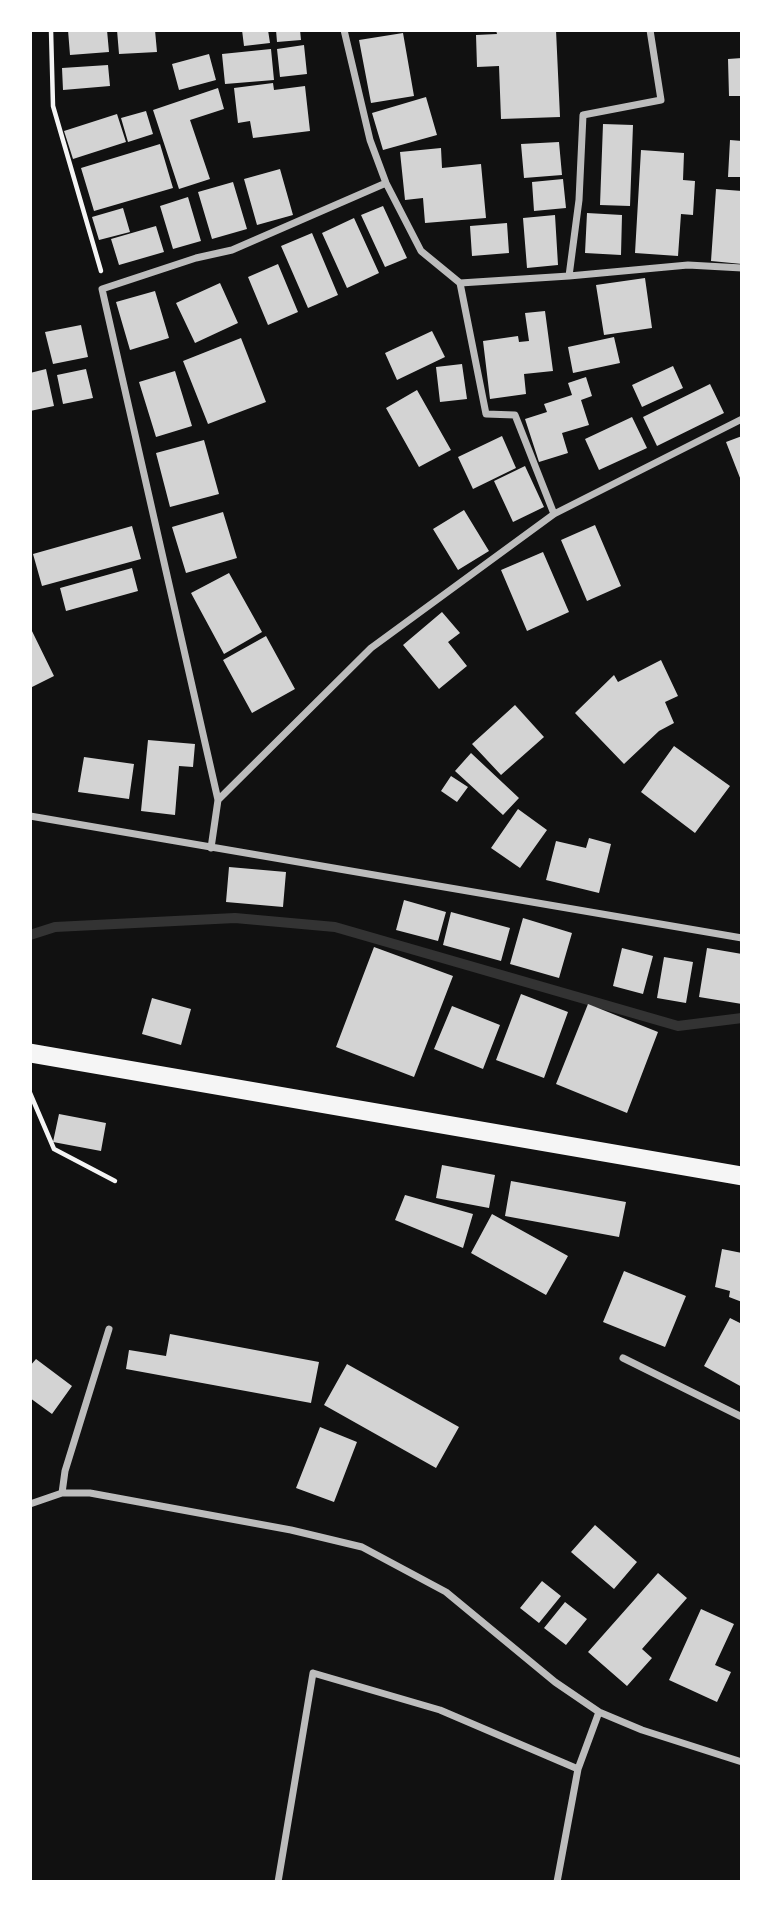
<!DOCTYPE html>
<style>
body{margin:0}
#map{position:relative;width:772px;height:1912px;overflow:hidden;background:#111;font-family:"Source Sans 3",sans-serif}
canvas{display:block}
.frame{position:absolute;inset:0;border:32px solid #fff;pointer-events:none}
</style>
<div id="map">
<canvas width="772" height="1912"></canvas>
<div class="frame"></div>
</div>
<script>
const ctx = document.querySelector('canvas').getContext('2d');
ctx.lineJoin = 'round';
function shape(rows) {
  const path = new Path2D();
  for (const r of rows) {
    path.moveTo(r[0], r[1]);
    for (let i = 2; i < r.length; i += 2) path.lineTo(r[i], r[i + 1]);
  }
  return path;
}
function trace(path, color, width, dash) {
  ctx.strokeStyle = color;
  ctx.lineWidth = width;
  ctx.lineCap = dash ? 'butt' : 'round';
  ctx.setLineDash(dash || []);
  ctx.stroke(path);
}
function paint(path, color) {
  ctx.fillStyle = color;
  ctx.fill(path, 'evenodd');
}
trace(shape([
 [30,935,55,927,235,918,335,927,678,1026,742,1018]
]), '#333', 10);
paint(shape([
 [68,30,107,30,109,52,70,55],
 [117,30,155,30,157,52,119,54],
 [242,30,268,30,270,43,244,46],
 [276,30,300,30,301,40,277,42],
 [496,30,556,30,560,117,501,119,499,66,477,67,476,35,497,34],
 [403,33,414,96,371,103,359,40],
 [304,45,307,74,280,77,277,49],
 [271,49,274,80,225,84,222,54],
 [209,54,216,80,179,90,172,64],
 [742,58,742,96,729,96,728,59],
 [108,65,110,86,63,90,62,68],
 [273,83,274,90,305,86,310,131,253,138,250,121,238,123,234,88],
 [218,88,224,109,190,120,210,179,179,189,153,110],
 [426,97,437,135,383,150,372,113],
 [146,111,153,134,128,142,121,118],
 [117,114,126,142,73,159,64,131],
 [603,124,633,125,630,206,600,205],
 [730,140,742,141,742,177,728,177],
 [559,142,562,175,524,178,521,144],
 [160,144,173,188,94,211,81,168],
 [441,148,442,168,481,164,486,218,425,223,423,198,405,200,400,152],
 [641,150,684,153,683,180,695,181,693,215,681,214,678,256,635,253],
 [280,169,293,215,257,225,244,179],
 [563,179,566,208,534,211,532,182],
 [233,182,247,229,212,239,198,192],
 [716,189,742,191,742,264,711,261],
 [188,197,201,241,173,249,160,206],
 [383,206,407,258,385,267,361,215],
 [123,208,130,232,99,240,92,217],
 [587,213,622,215,621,255,585,253],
 [555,215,558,265,527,268,523,218],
 [354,218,379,273,347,288,322,233],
 [507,223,509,253,472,256,470,226],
 [156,226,164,252,119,265,111,239],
 [312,233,338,295,308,308,281,246],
 [278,264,298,312,268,325,248,277],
 [645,278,652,328,604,335,596,285],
 [220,283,238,323,195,343,176,303],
 [155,291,169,338,130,350,116,302],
 [545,311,553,371,524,374,526,394,490,399,483,341,518,336,519,342,529,341,525,313],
 [81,325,88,357,53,364,45,332],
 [432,331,445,357,397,380,385,353],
 [614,337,620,363,573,373,568,347],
 [241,338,266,402,208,424,183,361],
 [462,364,467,399,440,402,436,367],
 [673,366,683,388,642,407,632,385],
 [46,369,54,406,30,411,30,373],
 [86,369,93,398,63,404,57,375],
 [175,371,192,426,156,437,139,382],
 [586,377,592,396,581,400,589,425,562,433,568,453,539,462,525,419,547,412,544,404,572,395,568,383],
 [710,384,724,413,657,446,643,417],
 [417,390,451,450,419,467,386,408],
 [632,417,647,448,599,470,585,439],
 [502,436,516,468,473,489,458,457],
 [742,436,742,483,726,442],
 [204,440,219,494,170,507,156,453],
 [525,466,544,507,513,522,494,481],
 [464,510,489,551,458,570,433,529],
 [223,512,237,558,186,573,172,527],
 [595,525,621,586,587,601,561,540],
 [132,526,141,559,42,586,33,554],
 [543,552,569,612,527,631,501,570],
 [132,568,138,591,66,611,60,588],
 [229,573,262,632,224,654,191,593],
 [442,612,460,633,448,642,467,666,439,689,403,645],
 [30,627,54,676,30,688],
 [266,636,295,689,252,713,223,660],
 [661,660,678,696,665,702,674,723,659,731,624,764,575,713,614,675,618,682],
 [515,705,544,737,501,775,472,744],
 [148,740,195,744,193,767,179,766,175,815,141,811],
 [674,746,730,786,695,833,641,792],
 [471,753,519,798,503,815,455,771],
 [84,757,134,764,129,799,78,792],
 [451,776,468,787,457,802,441,791],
 [518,809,547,830,520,868,491,848],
 [589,838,611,844,599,893,546,880,556,841,586,848],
 [229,867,286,872,283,907,226,902],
 [404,900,446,912,438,941,396,930],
 [451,912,510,928,501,961,443,945],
 [523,918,572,933,559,978,510,964],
 [374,947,453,976,414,1077,336,1047],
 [622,948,653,956,643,994,613,986],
 [707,948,742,954,742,1004,699,997],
 [664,957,693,962,686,1003,657,998],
 [521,994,568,1012,544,1078,496,1060],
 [152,998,191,1009,181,1045,142,1034],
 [588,1004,658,1032,627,1113,556,1084],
 [452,1006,500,1025,483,1069,434,1049],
 [59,1114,106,1123,101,1151,53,1142],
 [442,1165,495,1175,489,1208,436,1198],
 [511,1181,626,1202,619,1237,505,1216],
 [405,1195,473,1214,463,1248,395,1220],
 [492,1214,568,1256,546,1295,471,1253],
 [722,1249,742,1253,742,1302,729,1297,730,1291,715,1287],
 [624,1271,686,1296,665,1347,603,1322],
 [730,1318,742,1324,742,1387,704,1366],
 [170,1334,319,1362,311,1403,126,1369,129,1350,166,1356],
 [36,1359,72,1386,52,1414,30,1398,30,1366],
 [347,1364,459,1427,436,1468,324,1405],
 [320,1427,357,1442,334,1502,296,1488],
 [595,1525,637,1562,614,1589,571,1552],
 [658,1573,687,1598,642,1649,652,1658,627,1686,588,1652],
 [542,1581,561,1596,539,1623,520,1608],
 [565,1602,587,1619,566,1645,544,1628],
 [701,1609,734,1624,715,1665,731,1672,717,1702,669,1680]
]), '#d3d3d3');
trace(shape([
 [51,30,53,106,101,271],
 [30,1093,54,1149,115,1181]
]), '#f5f5f5', 4.5);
trace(shape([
 [344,30,370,140,386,183,421,251,460,283,569,276,688,265,742,268],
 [569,276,579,200,583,115,661,100,650,30],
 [460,283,486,414,515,415,554,514],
 [218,800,371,648,554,514,742,419],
 [30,816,742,938],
 [211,848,218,800,102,289,196,258,232,250,386,183],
 [623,1358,742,1417],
 [62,1493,65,1471,109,1329],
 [30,1504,62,1493,90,1493,291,1530,362,1547,446,1592,555,1682,599,1712,642,1730,742,1762],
 [278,1882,313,1673,440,1710,578,1769],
 [557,1882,578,1769,599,1712]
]), '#bcbcbc', 7);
trace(shape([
 [30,1053,742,1176]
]), '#f5f5f5', 19);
</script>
